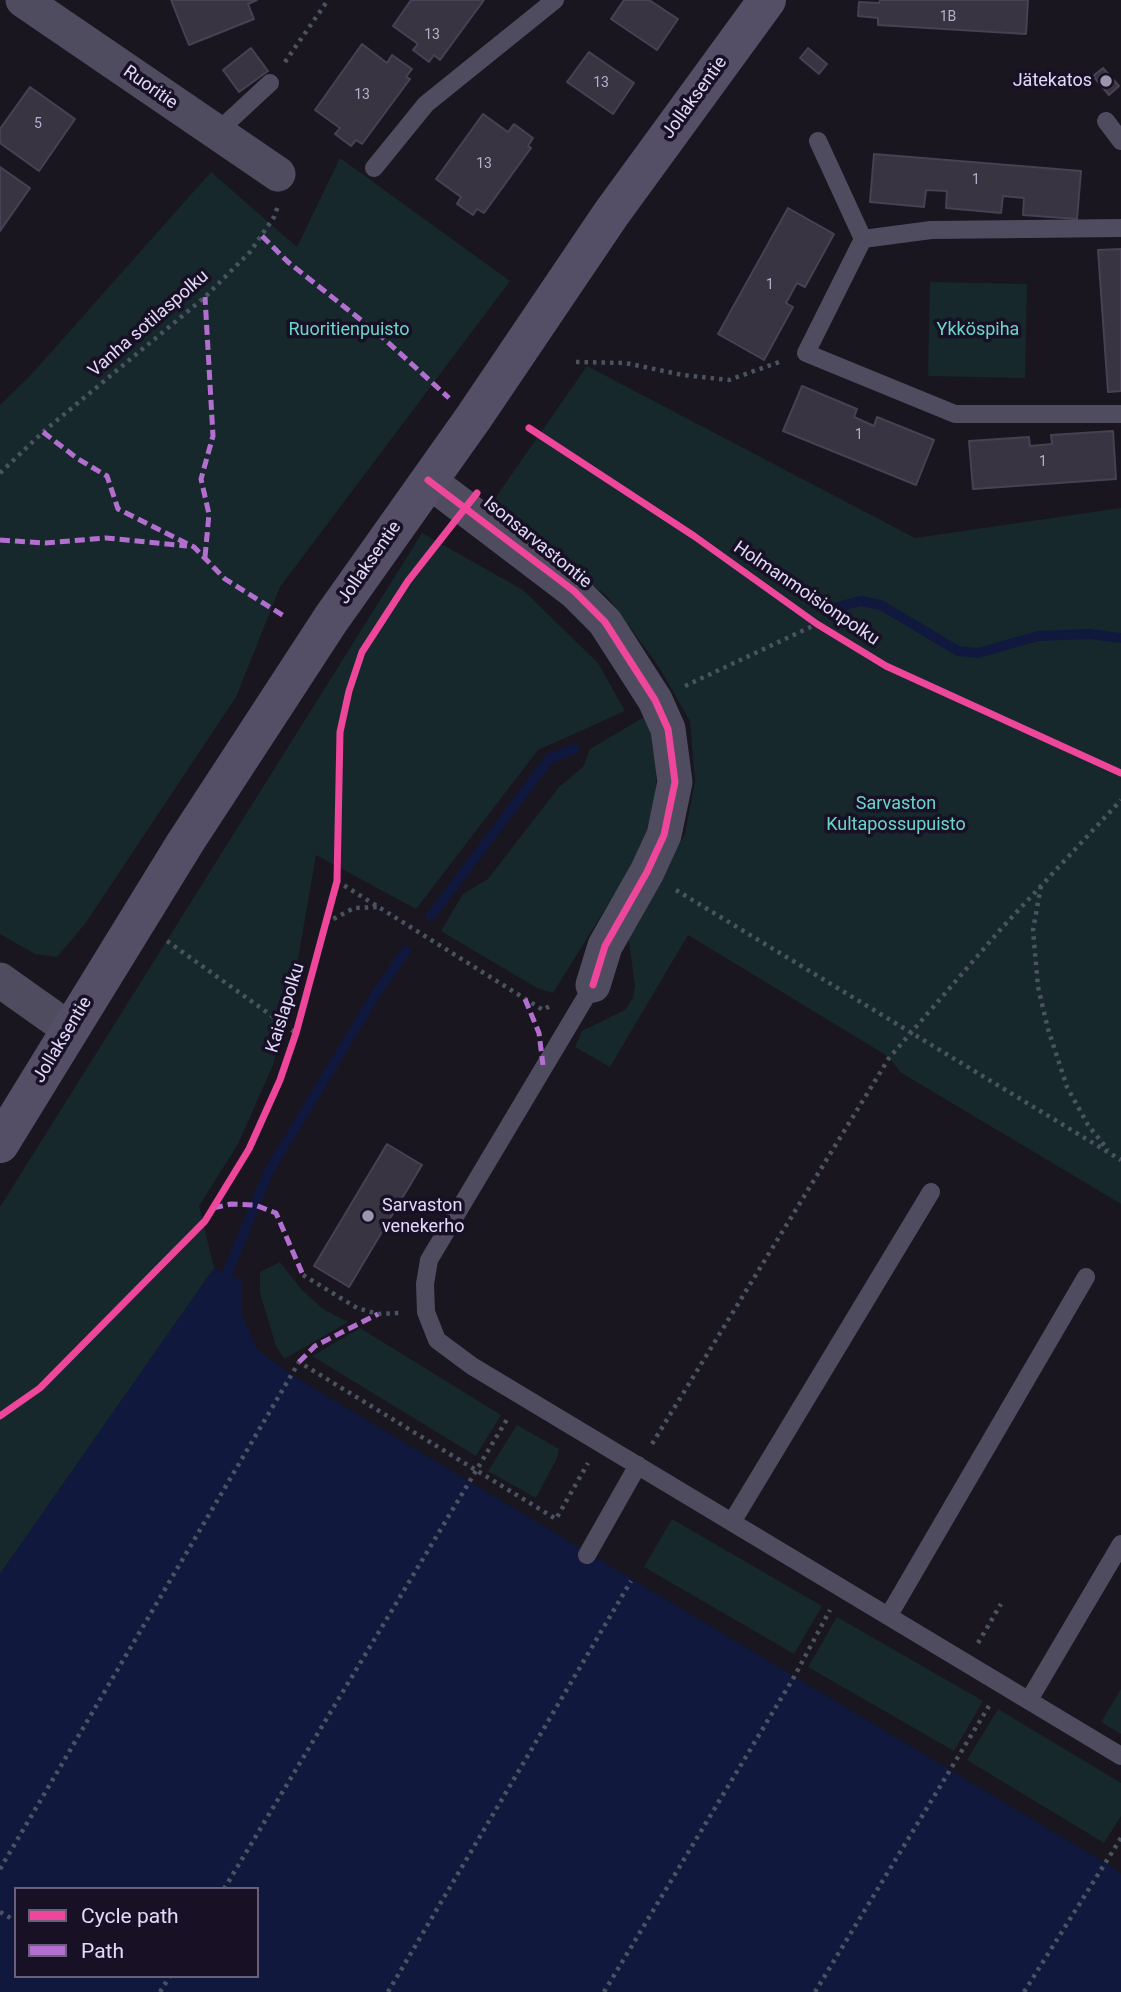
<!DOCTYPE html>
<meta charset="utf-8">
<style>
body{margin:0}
#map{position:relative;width:1121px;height:1992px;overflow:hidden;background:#191620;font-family:Roboto,sans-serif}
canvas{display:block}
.legend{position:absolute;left:14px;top:1887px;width:245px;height:91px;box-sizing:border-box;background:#181125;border:2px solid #69617b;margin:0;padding:9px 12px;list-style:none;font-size:21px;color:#e2d9fb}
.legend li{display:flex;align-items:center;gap:14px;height:35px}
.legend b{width:35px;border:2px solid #69617b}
</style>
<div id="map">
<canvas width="1121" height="1992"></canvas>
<ul class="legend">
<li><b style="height:9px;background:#ed469a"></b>Cycle path</li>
<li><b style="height:9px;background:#b36fd0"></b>Path</li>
</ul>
</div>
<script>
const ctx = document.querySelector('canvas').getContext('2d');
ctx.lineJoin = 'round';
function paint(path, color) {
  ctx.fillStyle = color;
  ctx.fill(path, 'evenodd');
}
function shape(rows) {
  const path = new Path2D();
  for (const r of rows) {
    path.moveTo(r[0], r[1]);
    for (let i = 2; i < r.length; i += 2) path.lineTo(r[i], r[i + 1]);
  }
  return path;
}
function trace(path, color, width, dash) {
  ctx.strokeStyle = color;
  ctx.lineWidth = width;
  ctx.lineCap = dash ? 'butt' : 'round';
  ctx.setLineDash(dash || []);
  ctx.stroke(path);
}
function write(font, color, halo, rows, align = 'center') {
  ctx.font = font + ' Roboto,sans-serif';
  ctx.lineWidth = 7;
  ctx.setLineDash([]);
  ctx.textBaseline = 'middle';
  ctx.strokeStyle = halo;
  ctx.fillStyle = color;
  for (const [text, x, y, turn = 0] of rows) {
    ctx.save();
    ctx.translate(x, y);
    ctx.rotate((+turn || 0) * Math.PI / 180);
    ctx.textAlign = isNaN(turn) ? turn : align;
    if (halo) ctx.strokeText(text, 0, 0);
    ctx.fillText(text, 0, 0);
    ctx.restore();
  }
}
paint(shape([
 [340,158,510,281,280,587,236,697,85,924,57,957,35,954,0,934,0,405,30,376,211,172,297,247],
 [930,282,1027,284,1025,378,928,376],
 [587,366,915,538,1121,508,1121,1204,900,1072,889,1057,688,935,610,1067,575,1047,582,1031,625,1010,633,998,635,986,628,935,685,834,695,781,690,721,659,667,607,596,489,507],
 [422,533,523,590,598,663,625,711,538,750,416,909,316,855,292,994,273,1065,238,1144,199,1206,214,1268,0,1574,0,1207],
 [646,716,657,755,656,796,647,829,630,869,553,993,537,988,441,931,463,894,488,879,559,787,583,767,590,749],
 [280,1262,301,1289,323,1309,348,1322,284,1359,276,1346,260,1293,260,1272],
 [360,1328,501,1415,476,1456,312,1356],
 [517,1425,559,1449,557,1458,536,1498,488,1471],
 [672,1519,822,1606,794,1654,644,1567],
 [837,1617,983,1701,954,1751,808,1667],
 [1121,1689,1121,1734,1101,1722],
 [998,1709,1121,1783,1121,1816,1104,1843,967,1760]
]), '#16282c');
paint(shape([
 [214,1268,242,1281,242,1315,257,1349,292,1375,1117,1870,1121,1875,1121,1992,0,1992,0,1574],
 [16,1889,257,1889,257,1976,16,1976]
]), '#10193d');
trace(shape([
 [833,608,861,601,881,605,958,651,978,653,1038,636,1089,634,1121,638],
 [431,916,549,759,574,749],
 [227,1274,268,1173,374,997,406,951]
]), '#10193d', 10);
const building = shape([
 [171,0,257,0,248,4,254,19,189,45,171,0],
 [411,0,484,0,440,60,434,55,429,62,413,50,418,44,393,26,411,0],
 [624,0,649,0,678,19,657,50,611,19,624,0],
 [880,0,1028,0,1026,34,878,25,878,18,858,16,859,2,879,3,880,0],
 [362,44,387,63,392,55,412,69,406,77,410,79,362,144,356,140,351,146,335,134,340,128,315,110,362,44],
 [251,48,268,71,239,92,223,70,251,48],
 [808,48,827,64,819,74,800,58,808,48],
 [589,52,634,83,613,114,567,82,589,52],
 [1103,68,1119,86,1109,95,1093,76,1103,68],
 [30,87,75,119,39,171,0,143,0,129,30,87],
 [483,114,508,132,514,124,533,138,528,146,531,148,484,213,477,209,473,215,457,204,461,197,436,179,483,114],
 [874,154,1081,171,1077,219,1023,215,1024,198,1003,196,1001,213,946,208,947,191,926,190,924,207,870,202,874,154],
 [0,167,30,188,0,231,0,167],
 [788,208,834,234,805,287,797,283,786,303,793,307,764,360,718,334,788,208],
 [1121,249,1121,391,1108,392,1098,250,1121,249],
 [802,386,857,409,854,417,874,426,877,417,934,440,916,485,783,431,802,386],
 [1113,431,1116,479,973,489,969,441,1029,437,1030,446,1052,444,1051,435,1113,431],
 [387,1144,422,1165,349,1287,314,1266,387,1144]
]);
paint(building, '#393442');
trace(building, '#474153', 2);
trace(shape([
 [285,62,328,0],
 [576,362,626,363,683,375,729,380,782,361],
 [0,473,43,432,205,297,250,252,274,217,278,206],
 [685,686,817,624],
 [337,881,543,1010,550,1006],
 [1041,886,1033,930,1038,987,1048,1029,1067,1087,1088,1125,1108,1150],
 [676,890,1121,1160],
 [326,923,354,908,377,907],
 [167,941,296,1033],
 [303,1275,357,1308,378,1314,400,1313],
 [652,1444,889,1058,1000,930,1121,800],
 [978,1643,1001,1604],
 [0,1869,299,1362,556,1519,588,1463],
 [224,1889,509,1416],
 [0,1912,16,1921],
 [160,1992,170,1976],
 [388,1992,631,1581],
 [604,1992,794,1677,830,1610],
 [815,1992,989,1706],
 [1024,1992,1121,1838]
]), '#4b5261', 4.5, [3.5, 5]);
trace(shape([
 [1106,121,1121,141],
 [216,133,270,83],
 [818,141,863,239],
 [374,168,426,104,555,0],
 [1121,228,931,230,863,239,806,353,955,414,1121,414],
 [593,985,429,1260,425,1284,426,1312,437,1340,472,1366,1121,1756],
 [732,1522,931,1192],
 [587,1555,638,1465],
 [889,1615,1086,1277],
 [1029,1700,1121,1544]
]), '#504c60', 18);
trace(shape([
 [23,0,278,174],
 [428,480,574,591,605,622,655,700,668,729,675,782,664,835,647,872,605,946,593,985],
 [0,980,69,1029]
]), '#504c60', 35);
trace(shape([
 [0,1144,185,843,331,619,474,417,611,214,767,0]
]), '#544f66', 38);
trace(shape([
 [262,236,288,262,381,336,449,398],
 [43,432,78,459,107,476,118,509,194,547,225,579,284,616],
 [0,540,45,543,106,538,187,546],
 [205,557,209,514,201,479,213,436,205,297],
 [525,999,539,1033,543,1065],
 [213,1208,231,1204,255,1205,276,1213,303,1275],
 [299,1362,315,1346,378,1314]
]), '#b36fd0', 5, [10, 5]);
trace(shape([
 [529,428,694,536,817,624,886,666,1121,773],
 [428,480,574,591,605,622,655,700,668,729,675,782,664,835,647,872,605,946,593,985],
 [0,1416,40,1388,205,1221,249,1149,280,1080,296,1033,337,881,340,732,349,691,362,652,408,581,477,493]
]), '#ed469a', 7);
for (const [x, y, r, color] of [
 [1106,81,7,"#9c95ae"],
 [368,1216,7,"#9c95ae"]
]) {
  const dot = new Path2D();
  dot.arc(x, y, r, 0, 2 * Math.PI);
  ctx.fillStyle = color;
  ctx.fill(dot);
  trace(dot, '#181125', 2.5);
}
write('14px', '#b8b0cd', null, [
 ["1B",948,17],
 ["13",432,35],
 ["13",601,83],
 ["13",362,95],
 ["5",38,124],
 ["13",484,164],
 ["1",976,180],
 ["1",770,285],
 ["1",859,435],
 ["1",1043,462]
]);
write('18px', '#e2d9fb', '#181125', [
 ["Jätekatos",1092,81],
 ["Sarvaston",382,1206,"left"],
 ["venekerho",382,1227,"left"]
], 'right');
write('18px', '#e2d9fb', '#181125', [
 ["Ruoritie",150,88,35],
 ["Jollaksentie",695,98,-54],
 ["Vanha sotilaspolku",149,324,-41],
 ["Isonsarvastontie",537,543,39],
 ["Jollaksentie",370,563,-55],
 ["Holmanmoisionpolku",806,594,34],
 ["Kaislapolku",286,1008,-73],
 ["Jollaksentie",63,1040,-59]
]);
write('18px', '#6bd5cc', '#181125', [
 ["Ruoritienpuisto",349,330],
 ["Ykköspiha",978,330],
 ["Sarvaston",896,804],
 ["Kultapossupuisto",896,825]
]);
</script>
